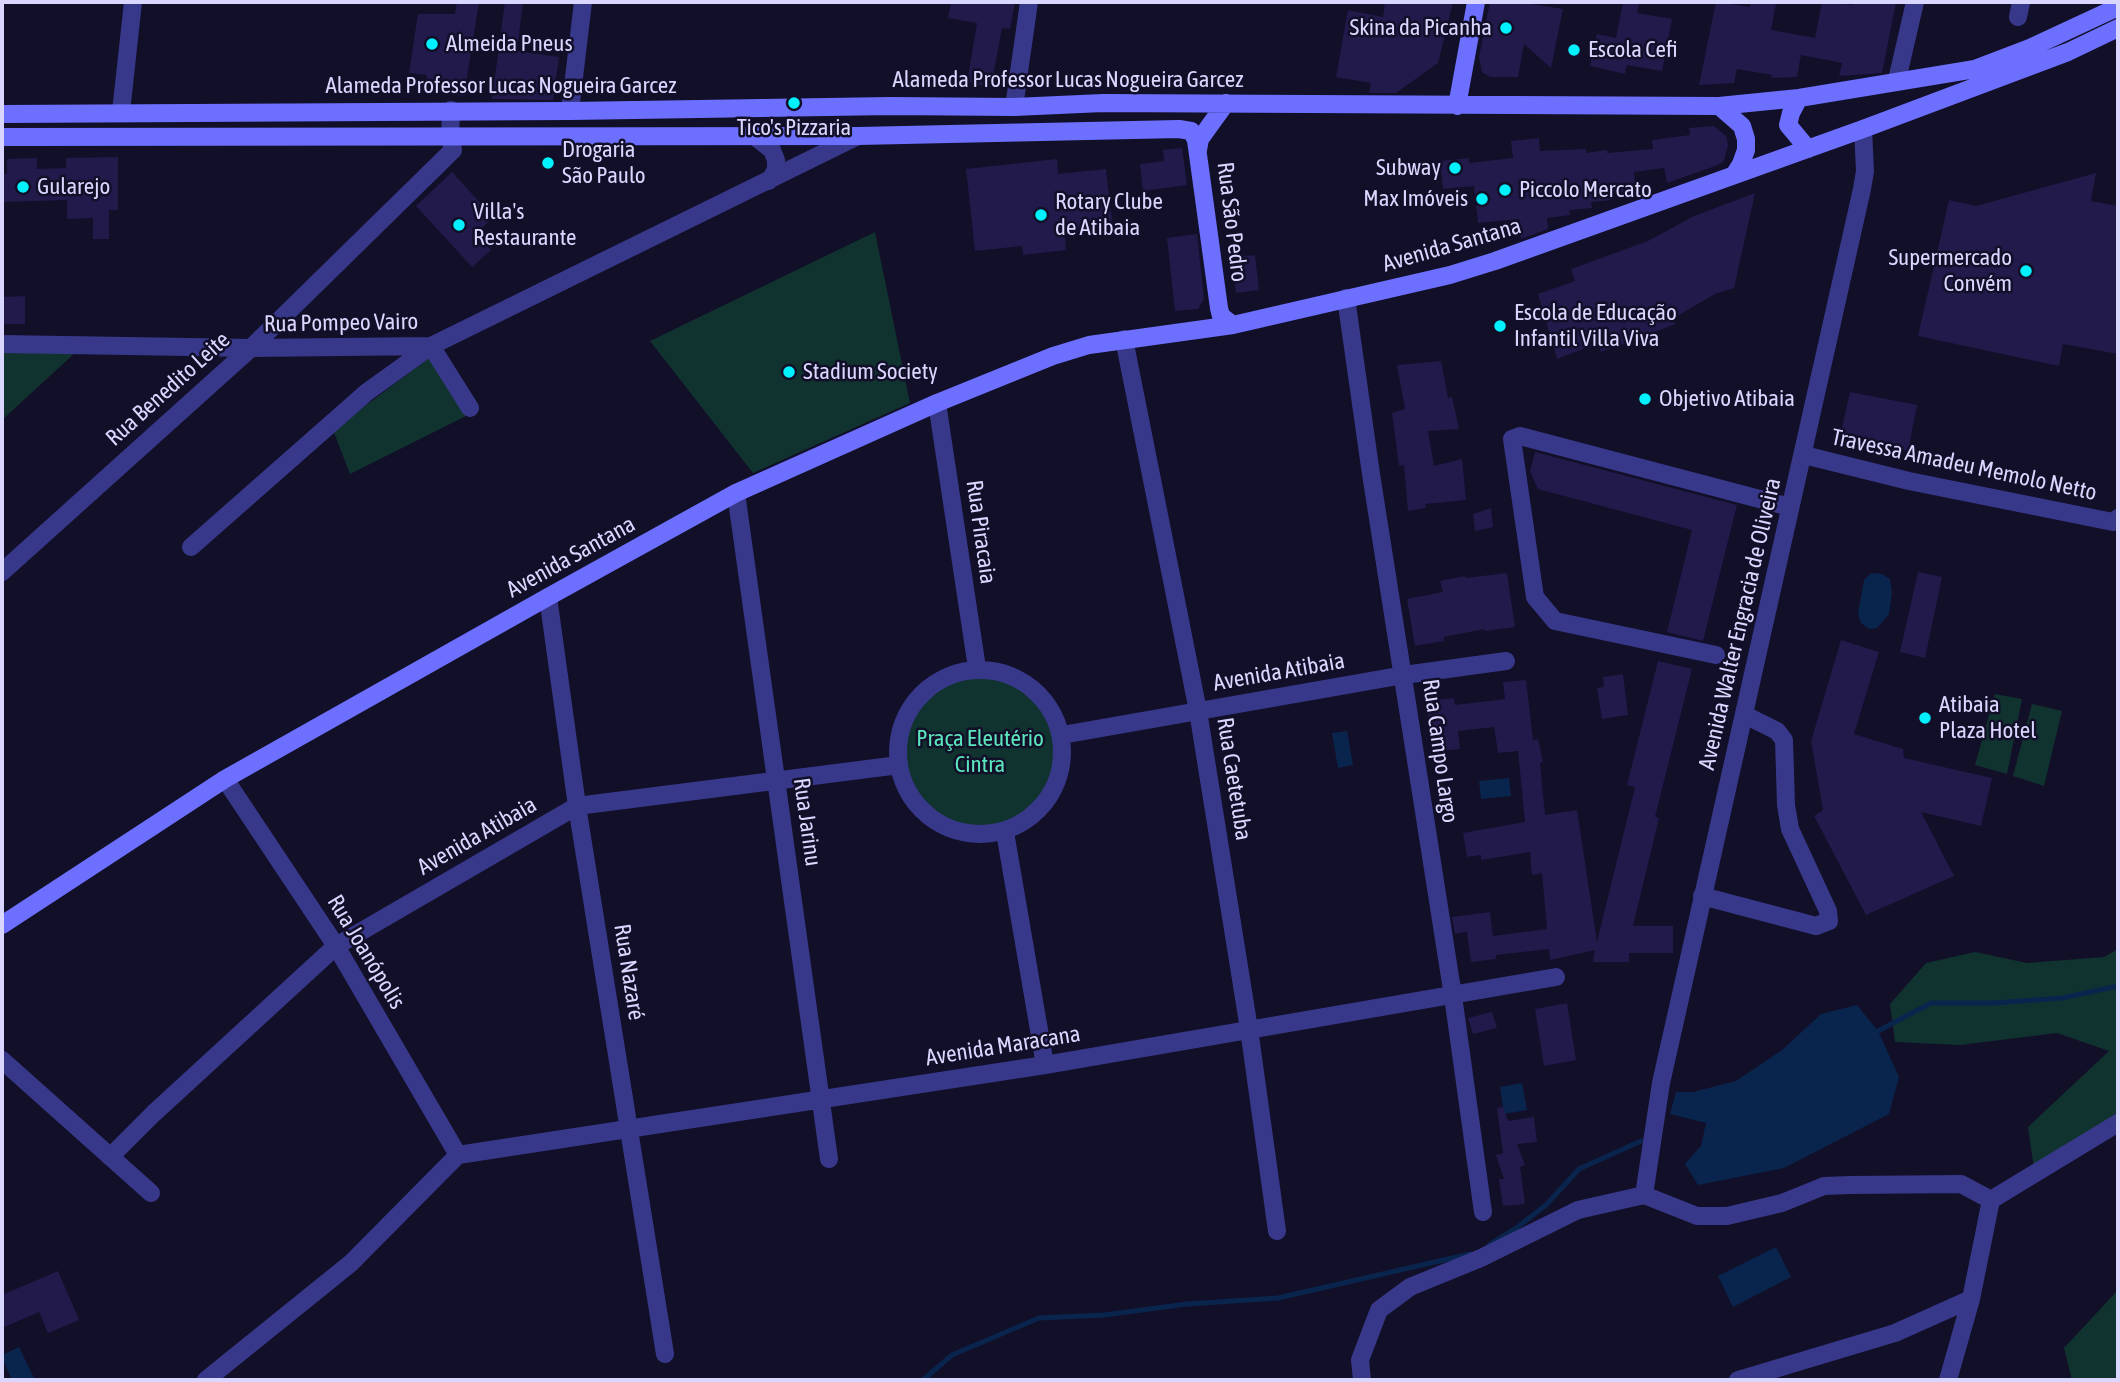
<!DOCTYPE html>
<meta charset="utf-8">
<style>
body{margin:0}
#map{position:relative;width:2120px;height:1382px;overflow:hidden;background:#120f29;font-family:"Asap Condensed",sans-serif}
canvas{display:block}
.frame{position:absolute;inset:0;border:4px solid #d9d6ff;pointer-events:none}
</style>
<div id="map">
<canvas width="2120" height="1382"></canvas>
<div class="frame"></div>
</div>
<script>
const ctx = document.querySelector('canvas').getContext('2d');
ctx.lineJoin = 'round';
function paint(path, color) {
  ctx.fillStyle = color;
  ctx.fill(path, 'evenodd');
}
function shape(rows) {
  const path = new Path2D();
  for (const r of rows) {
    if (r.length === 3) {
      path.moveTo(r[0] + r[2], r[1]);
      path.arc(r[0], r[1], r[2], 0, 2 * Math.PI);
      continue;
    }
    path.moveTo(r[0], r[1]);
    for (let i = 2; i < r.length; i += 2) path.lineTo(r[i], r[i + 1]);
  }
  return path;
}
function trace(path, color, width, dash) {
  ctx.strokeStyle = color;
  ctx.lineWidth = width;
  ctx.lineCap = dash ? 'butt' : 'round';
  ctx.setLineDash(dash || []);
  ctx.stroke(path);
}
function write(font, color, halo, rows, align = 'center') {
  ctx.font = font + ' "Asap Condensed",sans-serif';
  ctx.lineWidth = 5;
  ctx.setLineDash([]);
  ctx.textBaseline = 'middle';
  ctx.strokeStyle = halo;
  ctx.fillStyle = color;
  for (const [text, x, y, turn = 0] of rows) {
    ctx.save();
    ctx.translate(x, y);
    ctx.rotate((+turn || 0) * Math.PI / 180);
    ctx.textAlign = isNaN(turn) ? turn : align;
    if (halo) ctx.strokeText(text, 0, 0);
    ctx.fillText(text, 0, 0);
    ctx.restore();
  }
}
paint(shape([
 [875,232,910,403,753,473,650,341],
 [2,352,76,352,2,420],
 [429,358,470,414,350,474,333,430],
 [980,752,82],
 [1995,694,2022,699,2007,774,1975,765],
 [2032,704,2062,711,2044,786,2013,776],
 [2118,949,2118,1114,2034,1168,2028,1127,2109,1051,2057,1033,1960,1045,1895,1042,1890,1004,1926,963,1975,952,2027,963,2104,957],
 [2118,1290,2118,1380,2072,1380,2064,1348]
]), '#113330');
paint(shape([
 [1871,573,1882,574,1890,579,1892,593,1889,614,1877,628,1869,629,1861,623,1858,614,1864,580],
 [1347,731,1353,765,1338,768,1332,733],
 [1509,778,1511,796,1481,799,1479,781],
 [1857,1005,1878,1031,1899,1077,1889,1114,1784,1168,1698,1185,1685,1164,1701,1146,1706,1123,1670,1114,1676,1092,1693,1092,1736,1081,1782,1050,1821,1014],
 [1522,1083,1527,1110,1504,1114,1500,1087],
 [1776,1247,1791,1277,1733,1307,1718,1276],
 [19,1347,35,1380,12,1380,2,1358,2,1355]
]), '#0a254d');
trace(shape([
 [1878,1031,1931,1003,1995,1003,2062,998,2118,986],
 [1489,1245,1515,1229,1546,1205,1579,1169,1641,1141],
 [923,1380,952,1355,1039,1318,1104,1315,1187,1304,1278,1298,1470,1254]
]), '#0a254d', 5);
paint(shape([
 [457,2,479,2,464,96,424,91,427,75,409,73,418,14,455,14],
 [505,2,523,2,517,51,559,57,553,100,492,99],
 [951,2,1015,2,1010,29,1002,28,991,87,967,82,977,23,948,18],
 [1385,2,1453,2,1438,63,1396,93,1369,93,1371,83,1336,77,1348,10,1383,17],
 [1490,2,1519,2,1563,9,1551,68,1524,44,1518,77,1490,77,1482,72,1479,57],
 [1623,2,1640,2,1637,13,1672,19,1662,71,1627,65,1625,74,1590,66,1597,34,1616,38],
 [1716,2,1750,7,1751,2,1776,4,1771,30,1815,38,1822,2,1853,5,1854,2,1896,2,1882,73,1839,76,1842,63,1801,55,1797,77,1771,78,1772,75,1737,69,1734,83,1699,85],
 [1714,126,1726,136,1728,145,1724,161,1718,165,1667,183,1664,168,1634,172,1636,191,1611,194,1612,200,1591,202,1592,208,1569,210,1570,215,1547,218,1548,229,1521,239,1519,219,1478,223,1474,186,1443,189,1440,161,1469,158,1469,163,1513,158,1511,141,1539,138,1540,151,1586,149,1586,153,1607,150,1607,153,1653,149,1652,140,1690,135,1689,128],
 [1182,148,1187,185,1143,191,1140,164,1164,161,1163,150],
 [118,157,118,210,109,210,109,239,93,239,93,218,67,219,67,200,2,202,2,174,7,174,7,159,37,158,37,169,66,168,66,158],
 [1057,159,1058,174,1106,169,1113,230,1065,235,1066,250,1023,255,1022,246,975,251,966,169],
 [452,172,493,217,476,234,491,250,472,267,416,206],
 [2096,173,2091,201,2118,206,2118,354,2063,344,2059,366,1918,336,1949,200,1976,206],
 [1755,193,1734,288,1715,294,1672,319,1675,324,1652,333,1601,352,1598,343,1557,359,1538,294,1575,281,1571,269,1648,241,1694,216],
 [1197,234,1204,299,1198,309,1175,311,1167,238],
 [1255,255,1259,290,1236,293,1232,258],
 [25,296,25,324,2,324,2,297],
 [1441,361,1448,398,1452,397,1459,429,1428,431,1434,466,1462,459,1466,500,1425,504,1426,508,1408,511,1404,465,1399,466,1392,413,1405,409,1397,365],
 [1850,392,1917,405,1908,451,1840,437],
 [1535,452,1737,505,1703,641,1667,632,1692,530,1538,489,1530,471],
 [1491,508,1493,527,1475,531,1473,514],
 [1918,572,1942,577,1925,658,1900,652],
 [1507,573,1515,627,1485,631,1484,629,1444,637,1444,641,1415,646,1407,599,1443,592,1440,581,1465,576,1466,578],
 [1841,640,1879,652,1854,734,1903,749,1904,758,1992,778,1981,826,1921,812,1954,876,1866,915,1814,816,1823,810,1811,741],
 [1658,661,1692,669,1655,817,1659,818,1633,926,1673,926,1673,953,1629,953,1629,962,1593,962,1595,950,1550,960,1549,949,1496,955,1496,959,1471,962,1467,932,1455,934,1452,917,1490,912,1493,936,1547,929,1542,873,1532,875,1530,852,1481,860,1481,855,1467,857,1463,833,1525,822,1518,751,1498,753,1494,727,1458,731,1460,749,1432,752,1426,701,1454,698,1455,705,1505,699,1503,682,1526,680,1533,740,1538,739,1543,762,1540,763,1545,815,1577,810,1597,942,1635,787,1627,785],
 [1623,674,1628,715,1602,719,1597,688,1604,687,1603,677],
 [1567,1003,1576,1060,1544,1066,1535,1009],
 [1492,1012,1497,1028,1473,1034,1468,1018],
 [1503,1107,1508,1121,1534,1117,1537,1142,1517,1144,1525,1165,1520,1167,1525,1204,1503,1206,1499,1179,1504,1179,1496,1155,1503,1153,1497,1108],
 [58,1271,79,1320,48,1333,39,1312,2,1328,2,1295]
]), '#221a4b');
trace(shape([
 [2018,17,2021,2],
 [1897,80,1915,2],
 [1014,107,1029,2],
 [570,111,583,2],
 [121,112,133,2],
 [754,136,772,150,776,160,776,170,769,181],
 [1346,298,1371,474,1453,996,1483,1212],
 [1124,339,1198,711,1249,1029,1277,1231],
 [2,344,251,348,431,346,858,136],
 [431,346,470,408],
 [937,403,977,668],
 [1804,455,1909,481,2113,522,2118,518],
 [736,493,829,1159],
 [191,547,367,392,431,346],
 [2,572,251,348,453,150,450,138,451,110],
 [548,597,577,806,665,1354],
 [1716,655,1555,621,1535,597,1512,439,1520,436,1790,507],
 [980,752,82],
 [1062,735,1404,675,1506,661],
 [225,779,336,946,458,1155],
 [1005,832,1045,1065],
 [1702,896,1816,926,1829,921,1828,911,1790,829,1786,805,1784,740,1777,731,1745,715],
 [2,1060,151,1193],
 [458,1155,1045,1065,1556,977],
 [110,1157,153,1114,336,946,577,806,899,765],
 [1644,1195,1661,1083,1862,189,1865,171,1863,129],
 [206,1380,351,1263,458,1155],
 [1362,1380,1360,1360,1379,1310,1410,1287,1481,1258,1578,1210,1644,1195,1697,1216,1727,1216,1782,1203,1824,1186,1850,1185,1961,1184,1991,1200,2118,1123],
 [1738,1380,1895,1333,1971,1299],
 [1948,1380,1971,1299,1991,1200]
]), '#38388a', 18);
trace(shape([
 [1799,98,1791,113,1788,125,1808,149],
 [1457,106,1476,2],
 [1719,106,1742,126,1746,139,1746,150,1741,164,1734,175],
 [2,114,570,111,891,106,1014,107,1103,103,1719,106,1799,98,1975,69,2030,48,2118,7],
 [2,137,858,136,1179,129,1191,131,1196,140,1219,308,1221,316,1233,325],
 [1198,150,1200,139,1226,103],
 [2,925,225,779,548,597,736,493,937,403,1053,356,1089,345,1233,325,1450,275,1495,261,1863,129,2068,52,2118,28]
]), '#6d70ff', 18);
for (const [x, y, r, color] of [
 [1506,28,7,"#02f1ff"],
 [432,44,7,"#02f1ff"],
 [1574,50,7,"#02f1ff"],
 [794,103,7,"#02f1ff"],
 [548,163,7,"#02f1ff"],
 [1455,168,7,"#02f1ff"],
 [23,187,7,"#02f1ff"],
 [1505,190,7,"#02f1ff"],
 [1482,199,7,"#02f1ff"],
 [1041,215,7,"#02f1ff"],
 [459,225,7,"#02f1ff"],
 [2026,271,7,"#02f1ff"],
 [1500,326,7,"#02f1ff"],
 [789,372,7,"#02f1ff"],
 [1645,399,7,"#02f1ff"],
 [1925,718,7,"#02f1ff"]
]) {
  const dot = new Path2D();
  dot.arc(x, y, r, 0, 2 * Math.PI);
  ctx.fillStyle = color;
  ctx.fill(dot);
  trace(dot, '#120f29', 2.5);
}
write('23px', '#d9d6ff', '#120f29', [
 ["Skina da Picanha",1492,28,"right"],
 ["Almeida Pneus",446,44],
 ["Escola Cefi",1588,50],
 ["Tico's Pizzaria",794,128,"center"],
 ["Drogaria",562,150],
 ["São Paulo",562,176],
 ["Subway",1441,168,"right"],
 ["Gularejo",37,187],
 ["Piccolo Mercato",1519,190],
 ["Max Imóveis",1468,199,"right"],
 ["Rotary Clube",1055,202],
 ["de Atibaia",1055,228],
 ["Villa's",473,212],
 ["Restaurante",473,238],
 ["Supermercado",2012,258,"right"],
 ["Convém",2012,284,"right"],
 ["Escola de Educação",1514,313],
 ["Infantil Villa Viva",1514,339],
 ["Stadium Society",803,372],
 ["Objetivo Atibaia",1659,399],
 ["Atibaia",1939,705],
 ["Plaza Hotel",1939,731]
], 'left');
write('23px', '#d9d6ff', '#120f29', [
 ["Alameda Professor Lucas Nogueira Garcez",1068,80],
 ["Alameda Professor Lucas Nogueira Garcez",501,86],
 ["Rua São Pedro",1232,222,83],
 ["Avenida Santana",1452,245,-16],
 ["Rua Pompeo Vairo",341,323,-1],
 ["Rua Benedito Leite",168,389,-42],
 ["Travessa Amadeu Memolo Netto",1964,465,12],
 ["Rua Piracaia",981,532,82],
 ["Avenida Santana",571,557,-29],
 ["Avenida Walter Engracia de Oliveira",1740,624,-77],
 ["Avenida Atibaia",1279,672,-10],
 ["Rua Campo Largo",1440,751,82],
 ["Rua Caetetuba",1234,779,81],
 ["Rua Jarinu",807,822,82],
 ["Avenida Atibaia",477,836,-30],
 ["Rua Joanópolis",366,952,59],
 ["Rua Nazaré",629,972,81],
 ["Avenida Maracana",1003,1046,-9]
]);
write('23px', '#5ce6bd', '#120f29', [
 ["Praça Eleutério",980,739],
 ["Cintra",980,765]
]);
</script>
